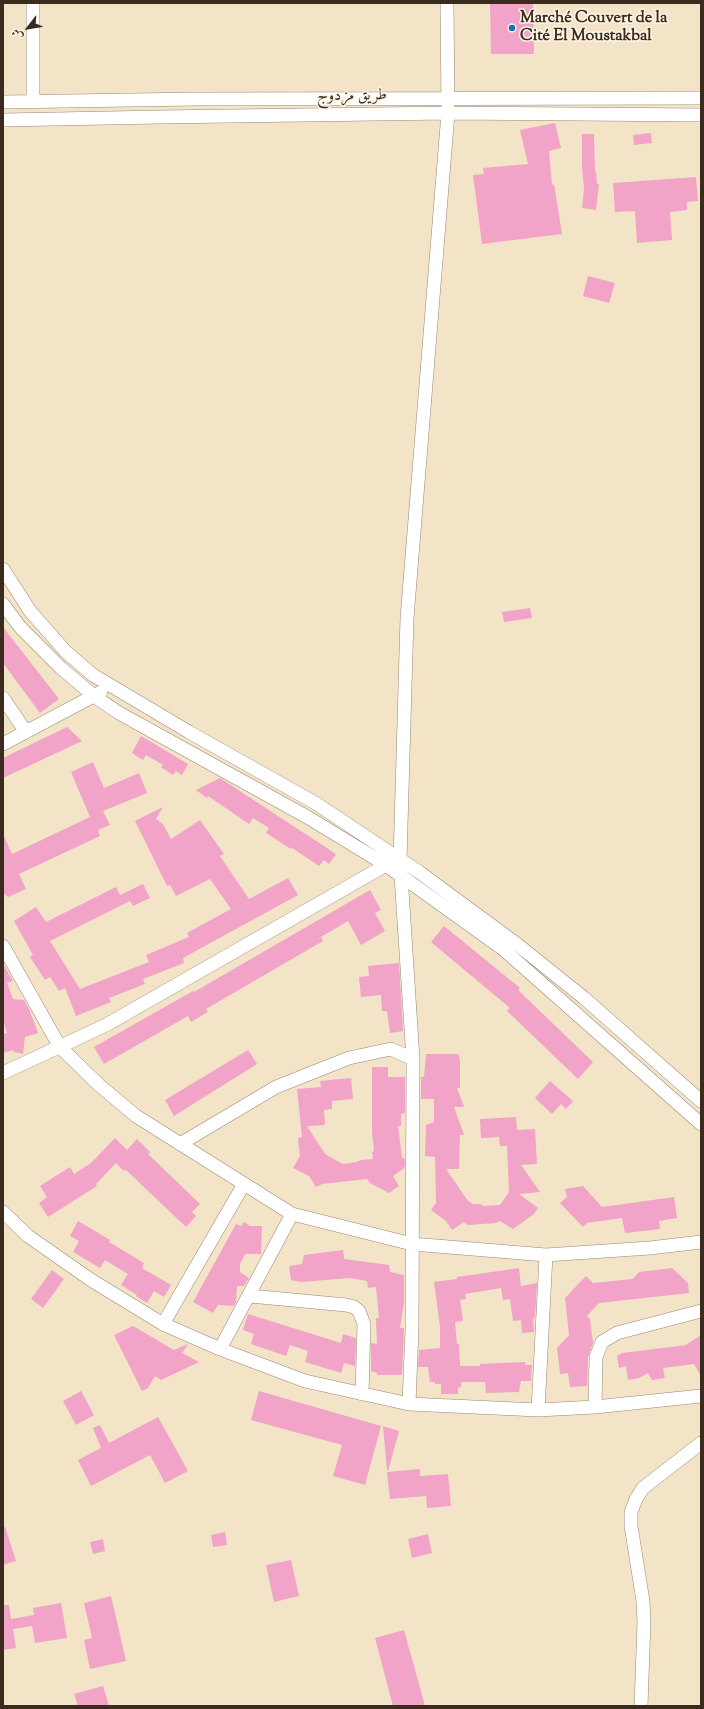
<!DOCTYPE html>
<meta charset="utf-8">
<style>
body{margin:0}
#map{position:relative;width:704px;height:1709px;overflow:hidden;background:#f3e4c8;font-family:"Sorts Mill Goudy",Amiri,serif}
canvas{display:block}
.frame{position:absolute;inset:0;border:4px solid #3b2a1e;pointer-events:none}
.north{position:absolute;left:8px;top:8px;width:40px;height:40px;-webkit-text-stroke:3px #fcf5e5;paint-order:stroke;rotate:239deg;font-size:11px;font-weight:700;line-height:16px;text-align:center;color:#3b2a1e}
.north::after{content:'';display:block;margin:auto;width:14px;height:18px;background:#3b2a1e;clip-path:polygon(50% 0,100% 100%,50% 72%,0 100%)}
</style>
<div id="map">
<canvas width="704" height="1709"></canvas>
<div class="frame"></div>
<div class="north">ش</div>
</div>
<script>
const ctx = document.querySelector('canvas').getContext('2d');
ctx.lineJoin = 'round';
function paint(path, color) {
  ctx.fillStyle = color;
  ctx.fill(path, 'evenodd');
}
function shape(rows) {
  const path = new Path2D();
  for (const r of rows) {
    path.moveTo(r[0], r[1]);
    for (let i = 2; i < r.length; i += 2) path.lineTo(r[i], r[i + 1]);
  }
  return path;
}
function trace(path, color, width, dash) {
  ctx.strokeStyle = color;
  ctx.lineWidth = width;
  ctx.lineCap = dash ? 'butt' : 'round';
  ctx.setLineDash(dash || []);
  ctx.stroke(path);
}
function write(font, color, halo, rows, align = 'center') {
  ctx.font = font + ' "Sorts Mill Goudy",Amiri,serif';
  ctx.lineWidth = 3;
  ctx.setLineDash([]);
  ctx.textBaseline = 'middle';
  ctx.strokeStyle = halo;
  ctx.fillStyle = color;
  for (const [text, x, y, turn = 0] of rows) {
    ctx.save();
    ctx.translate(x, y);
    ctx.rotate((+turn || 0) * Math.PI / 180);
    ctx.textAlign = isNaN(turn) ? turn : align;
    if (halo) ctx.strokeText(text, 0, 0);
    ctx.fillText(text, 0, 0);
    ctx.restore();
  }
}
paint(shape([
 [490,3,533,3,534,54,491,54],
 [555,123,561,148,549,151,552,185,554,184,562,234,482,244,473,175,484,174,483,168,528,164,520,130],
 [651,133,652,143,634,145,633,135],
 [582,134,594,134,595,172,596,172,597,184,599,184,596,210,582,208,584,189,582,168],
 [696,177,698,201,687,202,687,210,670,212,672,240,637,243,635,211,615,212,613,183],
 [588,276,615,283,609,303,583,296],
 [530,608,532,618,504,622,502,612],
 [3,627,59,699,40,713,3,663],
 [67,727,82,741,3,778,3,758],
 [141,736,188,764,182,775,176,771,173,775,161,767,163,765,146,755,143,760,132,753],
 [93,762,104,788,139,773,147,793,103,811,110,825,98,830,100,836,19,874,26,889,8,897,3,893,3,834,12,854,90,817,71,772],
 [220,778,336,854,329,864,324,860,319,866,292,848,291,849,266,833,269,828,253,818,249,824,208,796,207,798,196,790],
 [163,807,156,819,163,824,171,839,200,820,224,854,220,856,249,899,288,878,298,895,183,958,184,963,143,979,145,984,109,998,111,1002,76,1016,65,988,59,991,50,977,45,980,30,957,33,955,14,921,36,907,46,922,116,887,120,895,143,884,150,898,133,906,130,901,50,941,80,989,149,962,146,955,189,937,187,933,231,909,210,879,176,896,170,885,167,886,135,821],
 [370,890,381,910,375,913,385,931,361,945,348,921,321,937,323,941,206,1009,208,1012,191,1022,188,1016,104,1064,94,1047,193,991,194,992],
 [444,926,520,988,518,990,593,1062,578,1079,507,1011,510,1008,431,942],
 [399,963,403,1031,390,1033,387,1011,382,1011,381,995,361,997,359,977,369,976,368,966],
 [3,964,13,981,7,983,13,999,24,1000,29,1009,38,1033,25,1037,23,1054,14,1052,13,1050,3,1053,3,1034,7,1033,3,1021],
 [248,1050,257,1064,174,1116,165,1100],
 [426,1054,458,1054,460,1060,460,1088,457,1088,464,1107,454,1107,464,1135,460,1135,459,1169,446,1169,468,1201,473,1204,481,1204,483,1206,500,1205,509,1192,507,1146,500,1146,499,1137,481,1138,480,1119,516,1117,517,1130,535,1129,537,1164,521,1165,540,1192,519,1194,538,1208,534,1214,513,1229,500,1221,496,1223,468,1225,464,1222,452,1230,446,1221,431,1210,436,1203,435,1157,425,1156,426,1125,434,1122,434,1099,421,1099,421,1077,424,1077],
 [372,1067,388,1067,388,1077,405,1077,405,1113,401,1114,401,1126,398,1126,402,1158,405,1159,405,1166,403,1169,393,1176,399,1186,389,1193,370,1183,367,1179,322,1184,316,1187,309,1176,293,1168,300,1156,298,1138,302,1137,297,1089,321,1087,320,1081,351,1078,353,1099,332,1101,332,1109,324,1110,325,1125,307,1126,325,1154,343,1164,356,1162,361,1160,373,1159,372,1152,374,1151,372,1132],
 [550,1081,573,1101,566,1109,561,1104,552,1114,535,1098],
 [115,1138,127,1150,137,1139,150,1152,148,1154,200,1204,192,1212,196,1216,186,1227,126,1170,124,1171,116,1163,96,1184,97,1186,48,1217,39,1203,47,1197,40,1186,70,1167,74,1174,91,1163],
 [583,1186,602,1207,674,1197,677,1218,659,1221,660,1229,625,1233,622,1218,587,1223,583,1227,560,1203,567,1197,565,1189],
 [78,1221,110,1240,109,1242,144,1263,142,1268,171,1285,164,1297,154,1291,147,1303,136,1296,137,1295,121,1285,128,1274,105,1260,100,1268,73,1252,79,1241,70,1236],
 [244,1222,250,1226,262,1226,261,1254,245,1254,240,1264,240,1272,249,1278,244,1286,237,1286,236,1302,234,1306,218,1305,213,1313,193,1302,236,1224,241,1226],
 [343,1250,344,1259,389,1265,390,1272,404,1275,404,1302,400,1328,404,1328,402,1375,377,1375,377,1373,371,1371,371,1343,377,1344,376,1318,379,1318,376,1287,368,1288,367,1281,350,1278,301,1282,291,1280,289,1266,302,1264,304,1255],
 [519,1268,521,1286,537,1283,535,1318,533,1318,534,1332,522,1333,521,1320,513,1321,510,1299,503,1300,501,1288,465,1294,466,1299,460,1300,463,1321,455,1322,457,1344,459,1344,460,1366,480,1366,480,1364,525,1362,525,1365,532,1365,531,1381,521,1381,519,1392,486,1393,485,1382,461,1382,461,1387,458,1388,458,1394,441,1394,441,1384,435,1384,435,1382,430,1382,428,1367,418,1367,419,1350,440,1348,440,1327,434,1282,457,1279,457,1277],
 [672,1268,688,1283,689,1293,599,1303,587,1316,590,1319,593,1343,588,1357,587,1386,570,1387,568,1373,560,1374,557,1348,569,1335,565,1298,586,1276,593,1283,633,1279,639,1272],
 [52,1270,64,1279,43,1308,31,1299],
 [248,1314,341,1343,343,1334,356,1338,355,1366,344,1363,341,1373,305,1362,308,1351,290,1345,286,1356,251,1344,254,1334,243,1330],
 [133,1326,174,1350,188,1344,182,1353,199,1362,161,1380,155,1376,148,1388,142,1391,114,1335],
 [701,1335,701,1376,694,1364,663,1368,665,1378,652,1380,648,1373,639,1378,628,1380,626,1366,619,1368,617,1356,622,1353,686,1345],
 [81,1391,94,1415,76,1425,63,1401],
 [259,1391,381,1426,365,1485,333,1476,342,1445,251,1420],
 [158,1417,188,1471,165,1483,150,1455,91,1486,78,1460,101,1448,93,1428,100,1425,109,1443],
 [383,1426,399,1431,388,1471,387,1470],
 [420,1469,420,1476,448,1474,451,1506,427,1508,426,1496,390,1499,387,1472],
 [3,1527,5,1527,16,1561,3,1565],
 [225,1532,227,1545,213,1547,211,1535],
 [428,1534,432,1553,412,1558,408,1539],
 [103,1539,105,1551,93,1554,90,1542],
 [291,1560,299,1596,274,1602,266,1565],
 [111,1596,126,1661,90,1669,84,1640,92,1638,84,1603],
 [61,1603,67,1638,35,1643,32,1626,13,1629,16,1648,3,1650,3,1605,9,1605,11,1619,34,1615,33,1608],
 [404,1630,425,1706,393,1706,375,1638],
 [103,1686,109,1706,78,1706,74,1694]
]), '#f1a3c8');
const minor = shape([
 [33,3,33,100],
 [3,102,196,99,701,98],
 [3,120,160,117,448,113,701,115],
 [3,569,30,611,66,652,93,675,189,732,317,804,419,872,518,945,584,998,701,1101],
 [3,604,20,627,61,668,94,696,119,713,309,818,386,865,503,949,701,1124],
 [3,698,26,732],
 [3,744,101,692],
 [3,946,60,1047,99,1085,136,1116,292,1214,412,1244,546,1255,650,1248,701,1242],
 [3,1073,106,1025,386,865],
 [180,1144,276,1087,349,1058,391,1049,413,1059],
 [3,1212,28,1236,91,1280,163,1324,220,1349,305,1381,409,1404,538,1410,595,1407,701,1396],
 [250,1296,346,1305,354,1307,359,1311,364,1324,362,1394],
 [163,1324,244,1184],
 [220,1349,292,1214],
 [409,1404,412,1329,413,1059,400,860,407,618,448,113,447,3],
 [595,1407,596,1357,602,1342,617,1333,701,1311],
 [538,1410,546,1255],
 [641,1706,644,1622,643,1601,631,1526,631,1512,636,1499,643,1488,701,1443]
]);
trace(minor, '#978773', 14);
trace(minor, '#fff', 13);
for (const [x, y, r, color] of [
 [512,28,4,"#1f6fb2"]
]) {
  const dot = new Path2D();
  dot.arc(x, y, r, 0, 2 * Math.PI);
  ctx.fillStyle = color;
  ctx.fill(dot);
  trace(dot, '#fcf5e5', 1.5);
}
write('bold 16px', '#3b2a1e', '#fcf5e5', [
 ["Marché Couvert de la",520,19],
 ["Cité El Moustakbal",520,37]
], 'left');
write('16px', '#3b2a1e', '#fcf5e5', [
 ["طريق مزدوج",352,97,-1]
]);
</script>
